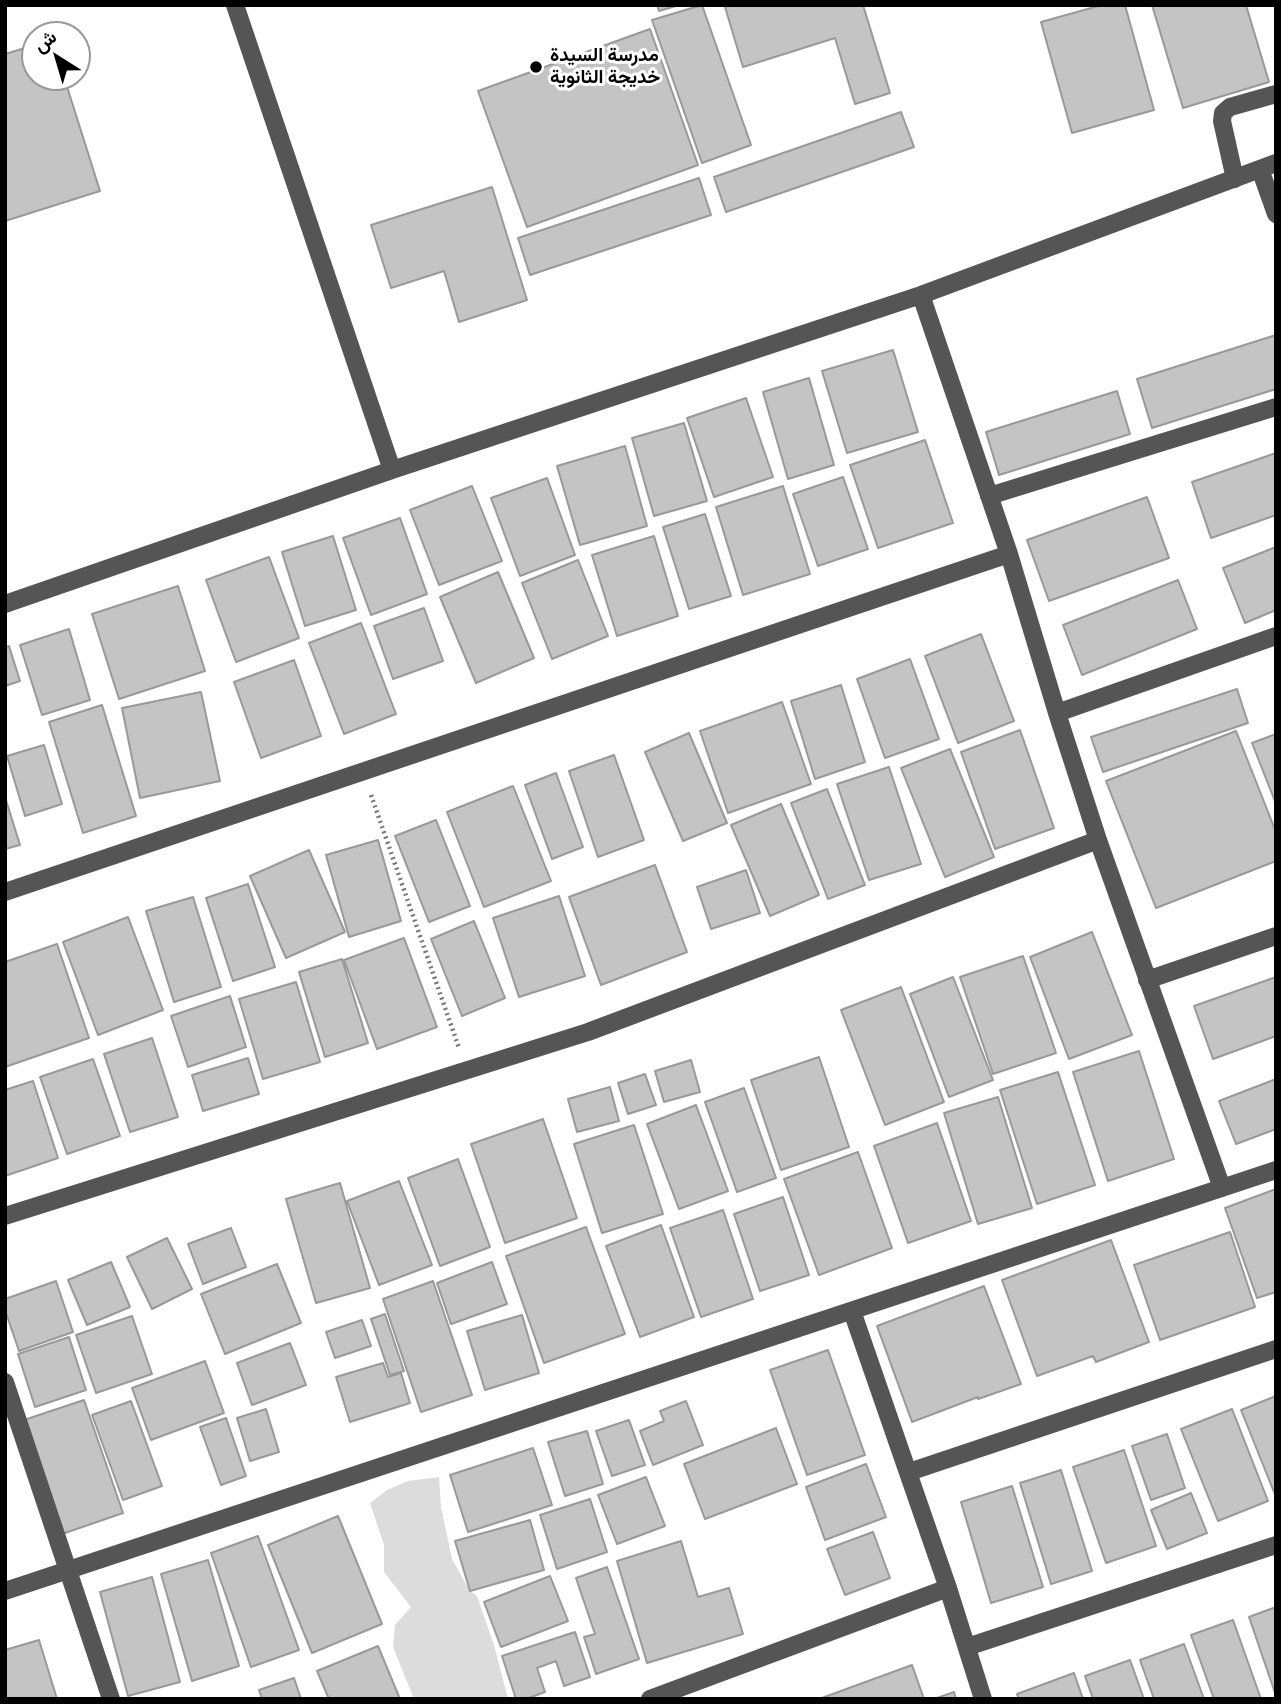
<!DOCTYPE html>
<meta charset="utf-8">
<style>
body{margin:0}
#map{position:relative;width:1281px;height:1704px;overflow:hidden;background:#fff;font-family:"Archivo Narrow",Vazirmatn,sans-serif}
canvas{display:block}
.frame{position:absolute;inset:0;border:7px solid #000;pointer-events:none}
.north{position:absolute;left:21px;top:21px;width:70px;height:70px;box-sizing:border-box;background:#fff;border:2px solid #999;border-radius:50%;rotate:323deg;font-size:19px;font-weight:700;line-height:28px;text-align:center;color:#000}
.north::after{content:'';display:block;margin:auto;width:24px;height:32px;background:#000;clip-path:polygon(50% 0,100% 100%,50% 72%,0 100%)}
</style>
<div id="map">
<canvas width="1281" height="1704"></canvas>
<div class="frame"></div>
<div class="north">ش</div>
</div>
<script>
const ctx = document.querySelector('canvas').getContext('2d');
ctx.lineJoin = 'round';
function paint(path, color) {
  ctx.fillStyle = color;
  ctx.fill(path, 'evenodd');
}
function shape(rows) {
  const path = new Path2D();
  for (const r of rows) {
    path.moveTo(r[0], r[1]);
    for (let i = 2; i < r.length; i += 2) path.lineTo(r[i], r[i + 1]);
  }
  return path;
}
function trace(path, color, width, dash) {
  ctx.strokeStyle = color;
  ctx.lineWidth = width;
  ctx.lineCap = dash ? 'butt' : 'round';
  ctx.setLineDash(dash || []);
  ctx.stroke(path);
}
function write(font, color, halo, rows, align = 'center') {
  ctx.font = font + ' "Archivo Narrow",Vazirmatn,sans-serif';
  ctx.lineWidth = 6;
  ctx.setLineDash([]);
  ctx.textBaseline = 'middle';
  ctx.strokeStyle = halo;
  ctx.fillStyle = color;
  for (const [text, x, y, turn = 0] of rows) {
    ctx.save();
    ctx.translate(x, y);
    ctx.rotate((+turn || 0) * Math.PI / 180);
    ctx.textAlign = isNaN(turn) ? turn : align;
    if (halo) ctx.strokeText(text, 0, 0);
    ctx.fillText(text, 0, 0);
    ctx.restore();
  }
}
paint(shape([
 [439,1477,441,1507,452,1559,470,1591,477,1596,494,1645,508,1699,414,1699,393,1647,395,1625,411,1607,384,1572,384,1545,370,1503,387,1490,408,1481]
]), '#dcdcdc');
const building = shape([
 [657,5,679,5,659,11,657,5],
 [702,5,751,145,702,163,652,20,702,5],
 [729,5,863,5,890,93,855,104,835,38,743,67,725,7,729,5],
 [1102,5,1125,5,1154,110,1072,133,1041,22,1102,5],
 [1152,5,1246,5,1269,82,1183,108,1152,5],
 [650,29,698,165,527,227,478,91,650,29],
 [35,45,35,77,64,77,100,191,5,221,5,54,35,45],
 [901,112,914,147,726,212,714,177,901,112],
 [699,178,711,215,530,275,518,238,699,178],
 [492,187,527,300,459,322,444,271,391,288,371,225,492,187],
 [1276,335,1276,389,1152,428,1137,379,1276,335],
 [893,350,918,432,847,453,822,371,893,350],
 [809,378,834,465,788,479,763,392,809,378],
 [1117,391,1130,434,999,475,986,432,1117,391],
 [746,398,773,477,714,497,687,418,746,398],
 [684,423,707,501,654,516,632,438,684,423],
 [925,440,953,523,878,548,850,465,925,440],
 [625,446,647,526,580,545,557,466,625,446],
 [1276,453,1276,515,1211,538,1192,482,1276,453],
 [843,477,868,549,818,566,793,494,843,477],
 [547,478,575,555,520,576,491,498,547,478],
 [472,486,502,561,439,585,410,510,472,486],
 [783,486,810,574,743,595,716,507,783,486],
 [1147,497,1169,558,1049,601,1027,540,1147,497],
 [705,514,731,596,689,609,663,527,705,514],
 [400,518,427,594,371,615,343,538,400,518],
 [333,536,356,610,305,626,282,552,333,536],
 [654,536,678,616,617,636,592,555,654,536],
 [1276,547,1276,610,1245,623,1223,568,1276,547],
 [269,557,299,638,236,662,206,580,269,557],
 [578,560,608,636,552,659,522,583,578,560],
 [498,572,534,658,476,683,440,597,498,572],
 [1178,580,1197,629,1082,675,1063,625,1178,580],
 [178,586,205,671,119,699,92,614,178,586],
 [424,608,443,661,393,679,374,626,424,608],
 [361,623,396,714,344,734,309,643,361,623],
 [69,629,90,700,42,715,20,645,69,629],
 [981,634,1014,721,958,743,925,656,981,634],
 [9,646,20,681,5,686,5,647,9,646],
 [910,659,939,739,885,758,857,679,910,659],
 [294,660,321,736,261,758,234,682,294,660],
 [841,685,865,762,815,779,791,701,841,685],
 [1237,689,1248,723,1103,772,1091,737,1237,689],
 [201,692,220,781,140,798,122,708,201,692],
 [782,702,811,784,728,813,700,731,782,702],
 [102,705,136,816,83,833,49,722,102,705],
 [1020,730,1054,828,995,849,961,752,1020,730],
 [1236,731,1276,832,1276,861,1156,908,1106,781,1236,731],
 [689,733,727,823,683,841,645,752,689,733],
 [1276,734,1276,804,1252,743,1276,734],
 [44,745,62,804,25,816,7,756,44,745],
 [950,749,994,857,945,877,901,768,950,749],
 [614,755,644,840,598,857,569,771,614,755],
 [889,767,921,864,869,880,837,784,889,767],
 [556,773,583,847,552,859,525,785,556,773],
 [513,786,551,881,484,907,447,812,513,786],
 [827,789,865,885,828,899,791,803,827,789],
 [5,797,20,845,5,849,5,797],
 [781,804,819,895,770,916,731,825,781,804],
 [436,820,470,906,429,922,395,836,436,820],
 [378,840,401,921,349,937,326,855,378,840],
 [309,850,345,932,286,958,250,876,309,850],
 [655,865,687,952,601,985,569,897,655,865],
 [746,870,760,913,711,929,697,887,746,870],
 [248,884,275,967,233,981,206,898,248,884],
 [559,896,585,976,519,997,493,918,559,896],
 [193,897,221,987,174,1002,146,911,193,897],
 [128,917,163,1010,98,1035,63,942,128,917],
 [474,921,505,998,462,1016,431,939,474,921],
 [1092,932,1132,1035,1069,1059,1030,957,1092,932],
 [404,938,437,1027,377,1049,344,960,404,938],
 [57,944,89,1038,5,1067,5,962,57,944],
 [1023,956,1056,1053,993,1074,960,977,1023,956],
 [342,959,368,1043,325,1057,299,972,342,959],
 [953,977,993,1080,949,1097,910,994,953,977],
 [1276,977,1276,1036,1213,1059,1194,1006,1276,977],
 [296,982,320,1062,263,1079,239,999,296,982],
 [901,987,944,1102,885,1125,841,1010,901,987],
 [230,996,246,1047,188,1067,171,1016,230,996],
 [152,1038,178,1117,130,1132,104,1054,152,1038],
 [1139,1051,1174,1159,1108,1181,1073,1072,1139,1051],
 [819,1057,849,1147,781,1170,751,1080,819,1057],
 [248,1058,259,1094,203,1111,192,1075,248,1058],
 [93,1059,120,1136,67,1154,40,1077,93,1059],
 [691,1060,700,1092,664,1102,655,1071,691,1060],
 [1058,1072,1095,1185,1037,1204,1000,1090,1058,1072],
 [645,1074,656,1105,628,1114,618,1083,645,1074],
 [1276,1079,1276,1129,1236,1144,1219,1101,1276,1079],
 [33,1081,58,1158,5,1176,5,1090,33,1081],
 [610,1087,619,1121,577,1132,568,1099,610,1087],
 [744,1088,776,1178,737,1192,705,1102,744,1088],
 [998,1097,1032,1208,978,1224,944,1113,998,1097],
 [696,1105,728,1191,679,1209,647,1124,696,1105],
 [543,1119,577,1218,505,1243,471,1144,543,1119],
 [937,1123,971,1221,908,1243,874,1146,937,1123],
 [634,1125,663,1214,602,1233,574,1144,634,1125],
 [858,1152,892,1248,819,1275,784,1179,858,1152],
 [458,1159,490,1247,440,1266,408,1178,458,1159],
 [399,1181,432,1265,379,1285,347,1201,399,1181],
 [340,1183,370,1288,316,1303,286,1199,340,1183],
 [1276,1189,1276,1292,1257,1298,1225,1208,1276,1189],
 [783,1197,809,1275,760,1291,734,1214,783,1197],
 [723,1210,753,1299,701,1317,670,1228,723,1210],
 [661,1225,694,1317,640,1337,606,1246,661,1225],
 [586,1227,625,1334,544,1363,506,1256,586,1227],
 [231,1228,246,1267,203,1284,188,1244,231,1228],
 [1230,1232,1255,1307,1160,1340,1134,1265,1230,1232],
 [167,1238,192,1289,152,1309,127,1257,167,1238],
 [1111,1240,1149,1342,1096,1362,1093,1356,1037,1376,1002,1280,1111,1240],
 [111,1262,130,1307,87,1325,68,1280,111,1262],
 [492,1262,507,1304,451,1324,437,1283,492,1262],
 [277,1264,301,1323,225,1354,201,1294,277,1264],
 [56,1281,73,1332,19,1351,5,1310,5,1299,56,1281],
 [433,1281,472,1395,421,1412,383,1299,433,1281],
 [984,1286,1021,1384,978,1399,978,1397,912,1422,877,1326,984,1286],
 [385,1314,404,1371,390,1375,371,1319,385,1314],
 [522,1315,539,1373,485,1390,467,1331,522,1315],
 [132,1316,152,1374,96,1393,76,1335,132,1316],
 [362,1320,371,1346,335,1358,326,1332,362,1320],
 [69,1337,86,1390,35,1407,18,1354,69,1337],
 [290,1343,306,1385,252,1405,237,1363,290,1343],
 [828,1350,865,1455,807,1475,770,1370,828,1350],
 [205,1361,224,1413,151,1440,132,1388,205,1361],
 [383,1363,388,1377,401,1373,410,1403,350,1422,336,1377,383,1363],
 [1276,1396,1276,1497,1241,1410,1276,1396],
 [84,1400,123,1513,62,1534,24,1420,84,1400],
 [131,1401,162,1486,123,1500,92,1415,131,1401],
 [686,1401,703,1445,653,1465,640,1431,664,1421,660,1411,686,1401],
 [266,1409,279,1452,250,1461,237,1418,266,1409],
 [1232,1409,1268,1501,1218,1521,1181,1429,1232,1409],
 [226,1418,246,1476,221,1485,200,1427,226,1418],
 [629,1420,645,1465,612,1476,596,1431,629,1420],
 [776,1428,797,1484,705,1519,684,1464,776,1428],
 [587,1431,603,1484,565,1496,548,1442,587,1431],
 [1167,1434,1185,1488,1151,1500,1132,1446,1167,1434],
 [533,1448,552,1505,468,1532,450,1475,533,1448],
 [1124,1450,1156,1546,1106,1563,1073,1467,1124,1450],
 [866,1464,886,1517,825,1540,806,1487,866,1464],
 [1061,1470,1092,1571,1051,1584,1020,1483,1061,1470],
 [646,1477,665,1526,617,1544,598,1495,646,1477],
 [1012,1486,1043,1587,991,1603,961,1502,1012,1486],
 [1191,1493,1207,1533,1167,1549,1151,1510,1191,1493],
 [590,1499,607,1552,557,1569,540,1515,590,1499],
 [338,1516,382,1624,312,1653,268,1545,338,1516],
 [530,1520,544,1570,470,1591,455,1541,530,1520],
 [873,1532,890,1578,845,1595,827,1549,873,1532],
 [258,1536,299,1650,251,1667,211,1553,258,1536],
 [681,1541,698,1597,729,1588,743,1634,647,1663,617,1561,681,1541],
 [208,1560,239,1666,192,1681,161,1574,208,1560],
 [607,1567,639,1659,596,1674,584,1637,595,1634,576,1578,607,1567],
 [550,1576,568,1621,501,1647,484,1602,550,1576],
 [152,1577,180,1682,128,1696,100,1592,152,1577],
 [1276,1607,1276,1693,1275,1693,1249,1617,1276,1607],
 [1233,1620,1261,1699,1214,1699,1191,1635,1233,1620],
 [575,1632,590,1677,564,1686,556,1661,537,1668,545,1692,526,1699,516,1699,502,1656,575,1632],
 [39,1640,57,1699,5,1699,5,1650,39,1640],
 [1184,1644,1204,1699,1154,1699,1140,1660,1184,1644],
 [378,1646,400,1699,329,1699,317,1671,378,1646],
 [1130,1660,1144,1699,1093,1699,1085,1676,1130,1660],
 [912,1665,924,1699,819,1699,912,1665],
 [1074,1673,1083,1699,1019,1699,1017,1694,1074,1673],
 [294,1678,301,1699,262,1699,259,1690,294,1678],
 [954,1692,956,1699,934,1699,954,1692]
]);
paint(building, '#c4c4c4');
trace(building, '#999', 2);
trace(shape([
 [371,795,459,1048]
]), '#777', 4.5, [2, 3.5]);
trace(shape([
 [235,5,392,470],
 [1260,169,1276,214],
 [1235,179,1222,121,1223,113,1230,107,1276,94],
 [921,295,1009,554,1057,713,1098,840,1222,1188],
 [989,496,1276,407],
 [5,604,392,470,921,295,1276,163],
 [1057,713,1276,636],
 [5,892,1009,554],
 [1147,980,1276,936],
 [5,1216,588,1032,1098,840],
 [852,1311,948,1588,983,1699],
 [5,1382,111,1699],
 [909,1472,1276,1349],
 [5,1591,1276,1170],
 [967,1647,1276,1545],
 [650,1699,948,1588]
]), '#555', 18);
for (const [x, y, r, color] of [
 [536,67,7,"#000"]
]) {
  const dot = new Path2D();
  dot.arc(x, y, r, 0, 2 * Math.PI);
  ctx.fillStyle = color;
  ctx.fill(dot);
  trace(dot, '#fff', 2.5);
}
write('bold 19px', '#000', '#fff', [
 ["مدرسة السيدة",550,56],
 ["خديجة الثانوية",550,78]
], 'left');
</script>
